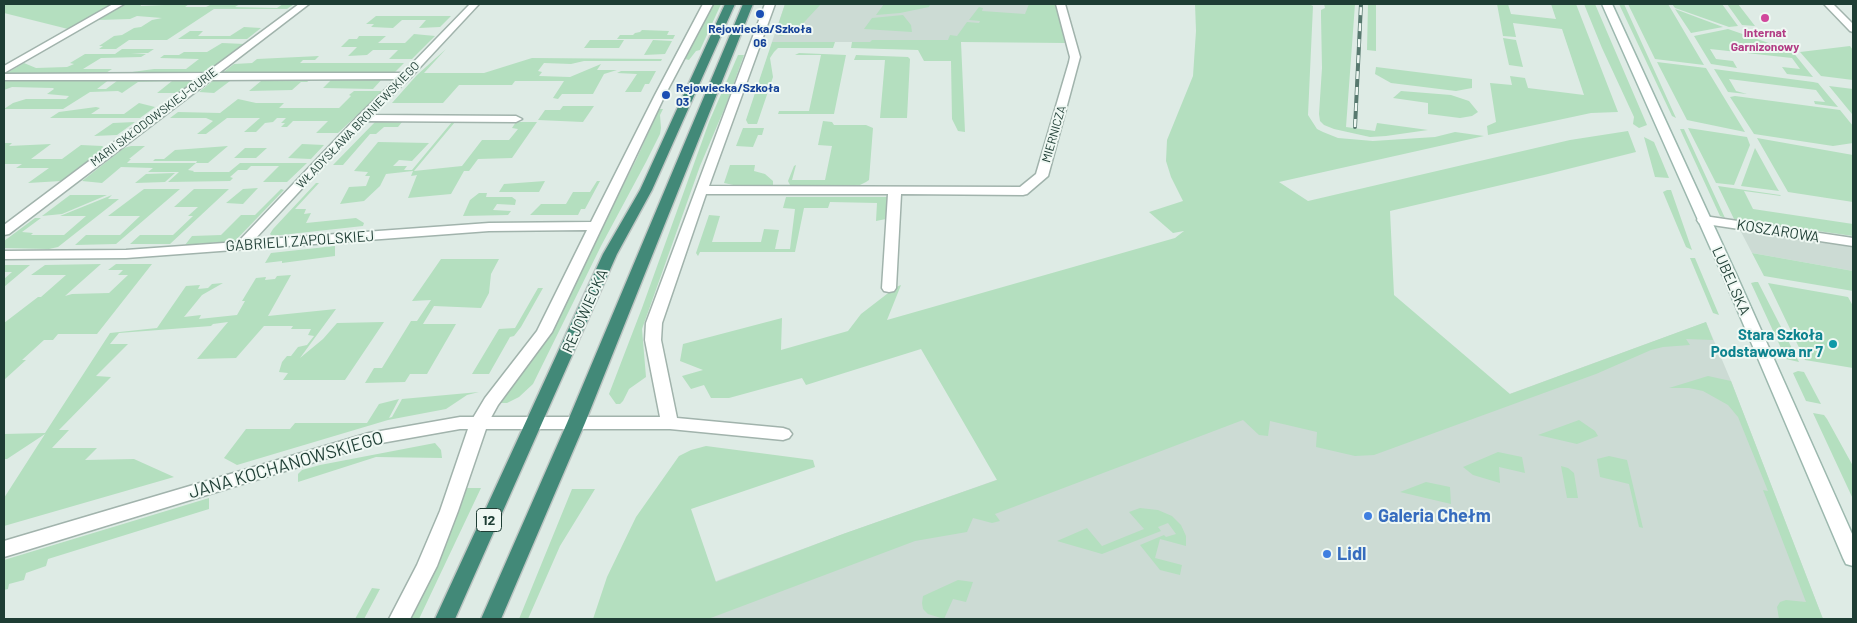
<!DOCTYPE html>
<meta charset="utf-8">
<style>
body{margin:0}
#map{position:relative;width:1857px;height:623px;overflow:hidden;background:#deebe5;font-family:Barlow,sans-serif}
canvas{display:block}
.frame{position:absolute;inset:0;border:5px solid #1e3d34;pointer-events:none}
</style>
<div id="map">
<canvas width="1857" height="623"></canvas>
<div class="frame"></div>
</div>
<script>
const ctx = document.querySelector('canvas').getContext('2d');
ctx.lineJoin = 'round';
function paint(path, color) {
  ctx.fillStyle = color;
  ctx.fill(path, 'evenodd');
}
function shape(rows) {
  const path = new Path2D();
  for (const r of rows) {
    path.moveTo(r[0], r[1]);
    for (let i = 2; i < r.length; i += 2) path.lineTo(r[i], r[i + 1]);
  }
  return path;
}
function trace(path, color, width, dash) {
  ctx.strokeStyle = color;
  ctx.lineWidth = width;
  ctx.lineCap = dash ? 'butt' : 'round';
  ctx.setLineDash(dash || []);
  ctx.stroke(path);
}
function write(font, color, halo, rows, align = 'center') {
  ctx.font = font + ' Barlow,sans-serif';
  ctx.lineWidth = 4;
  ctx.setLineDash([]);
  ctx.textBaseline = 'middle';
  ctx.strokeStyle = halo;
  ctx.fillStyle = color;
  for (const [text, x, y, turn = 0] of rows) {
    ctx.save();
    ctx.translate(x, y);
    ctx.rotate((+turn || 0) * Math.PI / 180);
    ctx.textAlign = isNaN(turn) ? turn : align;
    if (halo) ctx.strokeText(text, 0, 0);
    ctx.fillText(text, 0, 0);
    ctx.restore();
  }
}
paint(shape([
 [785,4,1052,4,960,42,772,42],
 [1740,230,1852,247,1853,271,1752,253],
 [1706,322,1731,381,1823,619,614,619,843,534,1305,371,1359,449]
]), '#ccdbd4');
paint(shape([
 [4,4,113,4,68,29,4,13],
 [125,4,140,4,141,6,189,4,185,7,206,7,212,4,240,4,235,7,277,8,283,4,294,4,287,9,214,9,167,40,129,40,116,49,99,49,103,46,99,46,114,36,122,35,134,28,141,27,152,20,162,18,137,16,130,19,98,20],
 [713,4,721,4,700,50,696,51,689,60,685,59],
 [785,4,821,4,794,33,781,36,775,34],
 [884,4,911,4,930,5,929,7,900,13,876,15],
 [1029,4,1056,4,1065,43,961,42,965,132,958,131,952,119,951,61,924,61,918,50,851,48,852,42,870,42,872,40,948,40,950,35,957,36,967,22,979,23,980,21,969,20,979,7,983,8,982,11,1025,14],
 [1195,4,1309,4,1313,6,1308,115,1317,129,1323,132,1338,138,1373,141,1435,137,1455,132,1484,136,1279,182,1308,201,1570,140,1628,131,1636,152,1544,175,1390,211,1394,295,1510,394,1706,322,1713,340,1686,339,1690,345,1663,347,1651,350,1596,374,1374,455,1355,456,1316,447,1317,432,1270,421,1268,436,1259,435,1243,420,995,514,1000,521,992,523,973,518,967,532,915,541,708,619,593,619,607,577,636,517,679,456,691,450,706,446,813,460,815,467,691,509,716,582,843,534,997,480,921,349,806,385,802,378,729,398,711,398,704,385,691,389,682,376,703,370,680,361,683,344,782,318,781,350,848,331,861,314,896,287,901,285,887,320,1175,238,1184,231,1173,233,1149,212,1183,201,1171,177,1166,161,1167,140,1193,76,1196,31],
 [1324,4,1355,4,1346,127,1375,131,1377,123,1428,130,1386,136,1370,137,1334,129,1324,125,1320,121,1319,114,1322,68,1321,16,1321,10,1325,8],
 [1368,4,1376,4,1376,51,1367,50],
 [1497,4,1508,4,1511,14,1556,19,1551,4,1576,4,1618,112,1591,113,1488,135,1487,126,1496,122,1490,83,1512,85,1510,76,1525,78,1528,88,1584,95,1562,29,1513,23,1516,37,1503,36],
 [1584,4,1595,4,1647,125,1639,128,1633,124,1634,117,1602,48],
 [1619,4,1624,4,1676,118,1672,116],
 [1628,4,1668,4,1704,65,1655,59],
 [1672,4,1722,4,1738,26,1729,27,1675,8],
 [1727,4,1738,4,1755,26,1742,25],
 [1675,9,1723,27,1691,33],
 [903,15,911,25,912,32,864,29,872,18],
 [376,16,451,16,440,27,419,28,426,20,402,20,393,28,371,27,374,24,366,24],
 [244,27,261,28,247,39,178,39,190,31,203,31,198,36,230,36],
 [1728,29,1792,51,1813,77,1787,74,1782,67,1800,69,1792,58,1710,49,1716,59,1733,61,1737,68,1711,64,1694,36],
 [642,30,669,31,667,35,675,35,673,39,617,39,620,35,633,35,635,33,640,32],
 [414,34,435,36,412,59,389,59,398,50,373,50,367,55,348,56,357,47,341,47,349,39,357,39,359,36,386,36,378,43,405,43],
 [1503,38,1516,40,1523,67,1509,65],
 [590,40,624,40,619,48,584,48],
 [653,40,672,41,665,54,644,55],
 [772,42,835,42,833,48,778,48,774,52,770,58,773,77,757,124,748,124,746,120],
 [222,43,245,44,209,71,195,73,132,72,154,69,186,69,199,59,160,58,164,55,179,55,184,52,207,52],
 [1850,46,1853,50,1853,80,1821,76,1800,52],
 [122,49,154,49,148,53,131,53,146,54,141,57,101,58,83,69,112,69,106,73,11,75,7,73,24,63,36,68,67,67,74,64,70,63,85,54,115,54],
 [446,49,424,73,484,73,532,58,662,59,661,61,584,61,571,64,544,63,538,71,542,72,539,76,570,77,601,64,597,70,617,70,604,74,593,94,562,94,558,99,553,98,564,81,515,81,512,85,459,85,443,103,392,103,417,75],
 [799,53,846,55,834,114,778,114,779,111,809,111,821,55,795,55],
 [738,55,744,55,726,105,700,166,642,329,646,377,629,389,623,401,620,404,616,404,609,394,642,308,709,122],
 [856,55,908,57,910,59,907,118,880,118,885,60,854,60],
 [319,56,315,60,303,60,300,63,404,63,393,74,309,74,300,73,292,75,221,74,234,64,252,63,257,59],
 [1657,62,1706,68,1745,132,1687,120],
 [1376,67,1472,79,1472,88,1456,91,1391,83,1375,74],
 [1714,69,1813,82,1818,83,1838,107,1815,104,1814,101,1825,102,1816,90,1729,79,1736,91,1747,94,1728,92],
 [621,71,656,71,649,84,645,84,641,92,625,92,637,74,617,73],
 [121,78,199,78,179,93,157,93,172,81,138,82,122,93,118,91,90,92,63,109,4,109,13,103,26,99,66,99,69,96,47,94,54,89,53,88,12,87,4,90,4,80,110,79,97,89,106,89],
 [333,78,383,78,373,89,323,88],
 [311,79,307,82,301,82,292,90,249,91,261,81,230,81,214,93,199,92,214,80],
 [1829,86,1853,89,1853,114,1852,114],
 [354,91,383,91,338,133,316,133,328,121,293,121,287,127,281,127,285,123,281,123,286,118,277,118,273,122,265,123,256,132,244,132,260,118,227,118,206,134,197,134,213,121,206,118,170,118,178,112,220,113,238,99,256,103,284,103,279,108,339,108,351,96,349,95],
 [1401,91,1451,95,1469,101,1478,112,1472,116,1460,118,1428,114,1428,103,1393,98],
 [1735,96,1840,110,1853,126,1853,143,1833,146,1754,134,1730,97],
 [139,103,155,107,140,118,50,118,59,112,96,107,100,108,91,114,124,114],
 [563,106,594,106,583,122,538,120,545,110,560,110],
 [659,109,663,109,660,115,661,128,660,134,646,162,601,246,533,384,519,397,507,403,501,403,500,402,600,231,637,158],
 [376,121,402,122,398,127,384,127,376,134,370,134,343,165,333,165],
 [823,121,832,122,834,125,866,125,873,128,869,180,866,182,858,186,790,185,788,181,794,166,796,165,792,180,825,180,832,146,818,145],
 [135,122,117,135,94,136,113,123],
 [452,122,455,122,414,171,462,166,482,140,509,140,518,129,512,128,516,122,537,122,512,158,478,159,469,171,464,171,451,194,408,198,417,175,411,176,413,171,386,174,380,186,364,201,340,204,349,187,366,186,370,176,365,176,368,172,354,171,378,142,429,143,412,161,399,160,393,166,407,166,404,170,412,170],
 [743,128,764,128,762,135,758,135,753,147,736,146],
 [1688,128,1747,137,1750,145,1734,185,1716,183],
 [1680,129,1684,129,1725,218,1720,216],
 [1644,137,1654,142,1669,178,1655,177],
 [1757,138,1853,155,1853,202,1788,192],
 [4,143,12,143,9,146,51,144,31,159,62,159,81,145,102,146,105,148,61,181,28,183,49,168,16,168,22,164,4,164],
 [302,144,324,145,311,159,288,158],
 [131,146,145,146,129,159,131,159,127,163,196,163,197,161,153,161,155,159,164,159,175,150,228,146,208,163,196,163,188,170,194,171,193,172,229,172,240,163,307,163,287,182,263,182,279,166,251,166,247,170,238,170,230,177,233,178,230,181,168,182,179,172,148,172,153,168,121,167,102,183,82,181,124,148],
 [245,148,267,148,256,158,234,158],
 [1755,148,1777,188,1779,191,1741,186],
 [730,165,755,165,754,171,765,174,773,181,773,186,738,186,724,183],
 [175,173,165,182,135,183,146,174],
 [545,181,539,192,499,192,504,184],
 [597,181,600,181,585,209,581,209,578,215,530,215,541,204,566,204,573,192,590,192],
 [316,183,319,183,295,209,306,209,304,214,311,213,306,223,356,218,364,223,363,226,272,236,270,234,273,229],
 [1718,186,1780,195,1781,196,1744,191,1753,209,1853,224,1853,236,1734,219],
 [258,188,243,204,226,203,243,189],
 [144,189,180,189,116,244,75,245,86,235,120,235,140,216,108,216],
 [194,189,229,189,170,244,130,244,140,235,173,235,193,216,188,216,198,207,174,207],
 [281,189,284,190,235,241,185,245,192,236,221,235,241,215,255,215],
 [1667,190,1671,190,1692,250,1686,247,1663,192],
 [479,193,487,193,486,197,512,197,516,200,515,205,497,204,493,210,511,211,508,215,463,216,470,200],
 [70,195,107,195,62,214,42,216],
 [112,195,108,199,119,199,58,247,49,249,4,248,4,241,35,218,41,218,22,232,33,233,31,235,64,235,86,216,60,216],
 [786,197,889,197,886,219,876,221,877,203,830,202,828,208,804,208,795,252,700,252,698,256,696,253,709,215,720,216,712,242,761,242,764,229,779,230,775,249,790,249,795,209,783,208],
 [335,246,335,256,282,263,282,261,265,263,271,253],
 [1752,253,1853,271,1853,291,1764,276],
 [1690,258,1695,258,1719,315,1713,313],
 [441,259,499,259,491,274,489,293,481,308,434,306,423,324,456,324,427,374,410,374,405,382,365,383,374,368,382,368,411,321,417,321,431,300,412,301],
 [101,264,65,296,72,294,109,293,128,275,118,275,123,270,108,270,116,264,152,264,97,334,58,334,53,340,44,340,22,360,26,360,4,380,4,323,38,297,41,297,66,275,31,275,45,265],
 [4,265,30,265,4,287,4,279,12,272,4,272],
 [291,275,268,316,336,309,300,358,323,339,337,323,384,322,345,380,283,380,288,373,279,372,282,362,287,356,291,356,298,347,307,345,314,336,308,335,311,329,291,329,293,326,264,326,236,358,197,359,228,322,213,324,211,326,119,333,110,344,128,344,96,376,111,377,59,430,69,430,52,448,97,448,85,460,134,459,174,477,4,526,4,498,45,434,7,459,4,459,4,434,45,433,110,333,157,328,186,286,200,285,198,289,208,288,212,284,223,283,202,295,184,317,201,315,199,319,237,315,245,301,242,301,256,278,266,277,265,280,275,279,277,276],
 [1755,282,1758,282,1799,362,1786,359,1751,283],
 [1768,283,1848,297,1853,306,1853,368,1805,360],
 [538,288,543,288,521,327,514,336,510,337,489,374,472,374,499,329,515,328],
 [1798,371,1804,372,1821,404,1806,401,1793,373],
 [1708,376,1731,381,1823,619,1779,619,1777,607,1780,602,1786,600,1806,602,1763,490,1768,491,1738,417,1728,405,1703,391,1689,388,1669,388],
 [479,392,467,395,446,409,388,420,237,465,224,458,246,429,290,429,295,423,367,423,379,404,399,399,389,418,392,417,402,399],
 [1813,413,1824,415,1827,419,1853,466,1853,499],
 [1579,420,1595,431,1598,436,1577,444,1538,435],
 [435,443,441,450,442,458,376,457,298,482,298,474,302,470,320,465],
 [1498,452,1522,457,1525,473,1499,467,1500,483,1473,475,1463,467],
 [1609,456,1627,460,1643,528,1639,527,1629,484,1600,477,1597,459],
 [1561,466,1568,468,1574,473,1578,498,1567,498],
 [1426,482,1450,487,1451,504,1400,492],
 [466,488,481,488,419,619,408,619,448,537],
 [572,489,595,489,560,546,528,619,519,619],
 [209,498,209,509,48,559,46,566,26,573,24,580,9,584,8,589,4,590,4,560],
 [1140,508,1158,510,1172,516,1181,525,1186,536,1186,546,1160,539,1155,558,1182,565,1180,575,1160,570,1140,545,1164,535,1166,537,1176,534,1168,523,1158,527,1161,531,1102,554,1057,541,1087,528,1102,546,1144,529,1129,512],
 [958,580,973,582,966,602,953,599,944,619,928,614,923,609,922,603,923,596],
 [372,588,380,589,364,619,355,619]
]), '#b4dfbf');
const minor = shape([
 [113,4,124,4,4,73,4,66,113,4],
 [299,4,309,4,219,73,403,73,470,4,479,4,410,78,371,115,516,116,522,119,516,122,365,121,254,240,489,223,591,222,655,95,703,4,713,4,665,95,552,332,498,405,488,423,458,511,437,566,410,619,389,619,417,565,440,511,470,423,485,398,537,331,587,230,489,231,126,258,4,259,4,251,126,250,238,242,358,116,396,79,211,80,9,234,4,235,4,225,197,80,4,80,4,74,206,73,299,4],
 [765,4,775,4,709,186,1020,187,1036,174,1069,62,1070,57,1056,4,1065,4,1080,57,1048,176,1027,194,1023,195,901,194,896,288,894,291,889,292,884,291,882,288,888,194,706,194,662,323,661,340,677,418,783,428,789,430,792,434,789,438,783,440,670,429,576,429,570,427,567,423,570,419,576,417,660,417,645,340,646,323,765,4],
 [1824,4,1833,4,1853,24,1853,32,1850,31,1824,4],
 [1704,216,1853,238,1853,246,1699,223,1697,220,1699,217,1704,216]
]);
const tertiary = shape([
 [460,417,576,417,582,419,585,423,582,427,576,429,460,429,370,445,4,557,4,541,369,433,460,417]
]);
const secondary = shape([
 [1602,4,1612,4,1736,274,1853,536,1853,566,1846,564,1843,558,1722,274,1602,4]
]);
const trunk = shape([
 [725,4,735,4,652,190,617,254,455,619,435,619,603,254,640,190,725,4],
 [743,4,753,4,585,423,501,619,481,619,567,423,743,4]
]);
trace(minor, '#a1b3ac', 3);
trace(tertiary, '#a1b3ac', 3);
trace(secondary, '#9cb8ae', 3);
trace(trunk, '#bcc5c2', 3);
paint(minor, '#fff');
paint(tertiary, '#fff');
paint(secondary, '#fff');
paint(trunk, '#428978');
const rail = shape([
 [1355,127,1361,4]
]);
trace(rail, '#58796f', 4);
trace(rail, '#eff8f3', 2.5, [8]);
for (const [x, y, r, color] of [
 [760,14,5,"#1a4fb4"],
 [1765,18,5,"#d1479c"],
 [666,95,5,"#1a4fb4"],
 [1833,344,5,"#0f9aa8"],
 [1368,516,5,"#3f7fe0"],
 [1327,554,5,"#3f7fe0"]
]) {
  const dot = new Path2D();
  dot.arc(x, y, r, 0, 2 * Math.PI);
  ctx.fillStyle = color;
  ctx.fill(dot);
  trace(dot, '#eff8f3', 2);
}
write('bold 12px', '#164399', '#eff8f3', [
 ["Rejowiecka/Szkoła",760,29],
 ["06",760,43],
 ["Rejowiecka/Szkoła",676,88,"left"],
 ["03",676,102,"left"]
]);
write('bold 12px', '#b23c85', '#eff8f3', [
 ["Internat",1765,33],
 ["Garnizonowy",1765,47]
]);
write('12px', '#1e3d34', '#eff8f3', [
 ["MARII SKŁODOWSKIEJ-CURIE",154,117,-37],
 ["WŁADYSŁAWA BRONIEWSKIEGO",358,125,-46],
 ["MIERNICZA",1054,134,-74]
]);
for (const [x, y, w] of [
 [489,520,25]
]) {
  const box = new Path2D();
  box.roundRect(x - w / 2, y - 11.5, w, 23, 4);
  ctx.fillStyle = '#eff8f3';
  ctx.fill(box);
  trace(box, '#1e3d34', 1);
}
write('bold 14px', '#1e3d34', null, [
 ["12",489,520]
]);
write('15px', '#1e3d34', '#eff8f3', [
 ["KOSZAROWA",1778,231,9],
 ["GABRIELI ZAPOLSKIEJ",300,241,-4],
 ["LUBELSKA",1731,281,66],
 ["REJOWIECKA",585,311,-66]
]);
write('bold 15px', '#0d838f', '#eff8f3', [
 ["Stara Szkoła",1823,335],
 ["Podstawowa nr 7",1823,352]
], 'right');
write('18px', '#1e3d34', '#eff8f3', [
 ["JANA KOCHANOWSKIEGO",286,465,-16]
]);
write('bold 18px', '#366cbe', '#eff8f3', [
 ["Galeria Chełm",1378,516],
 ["Lidl",1337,554]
], 'left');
</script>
